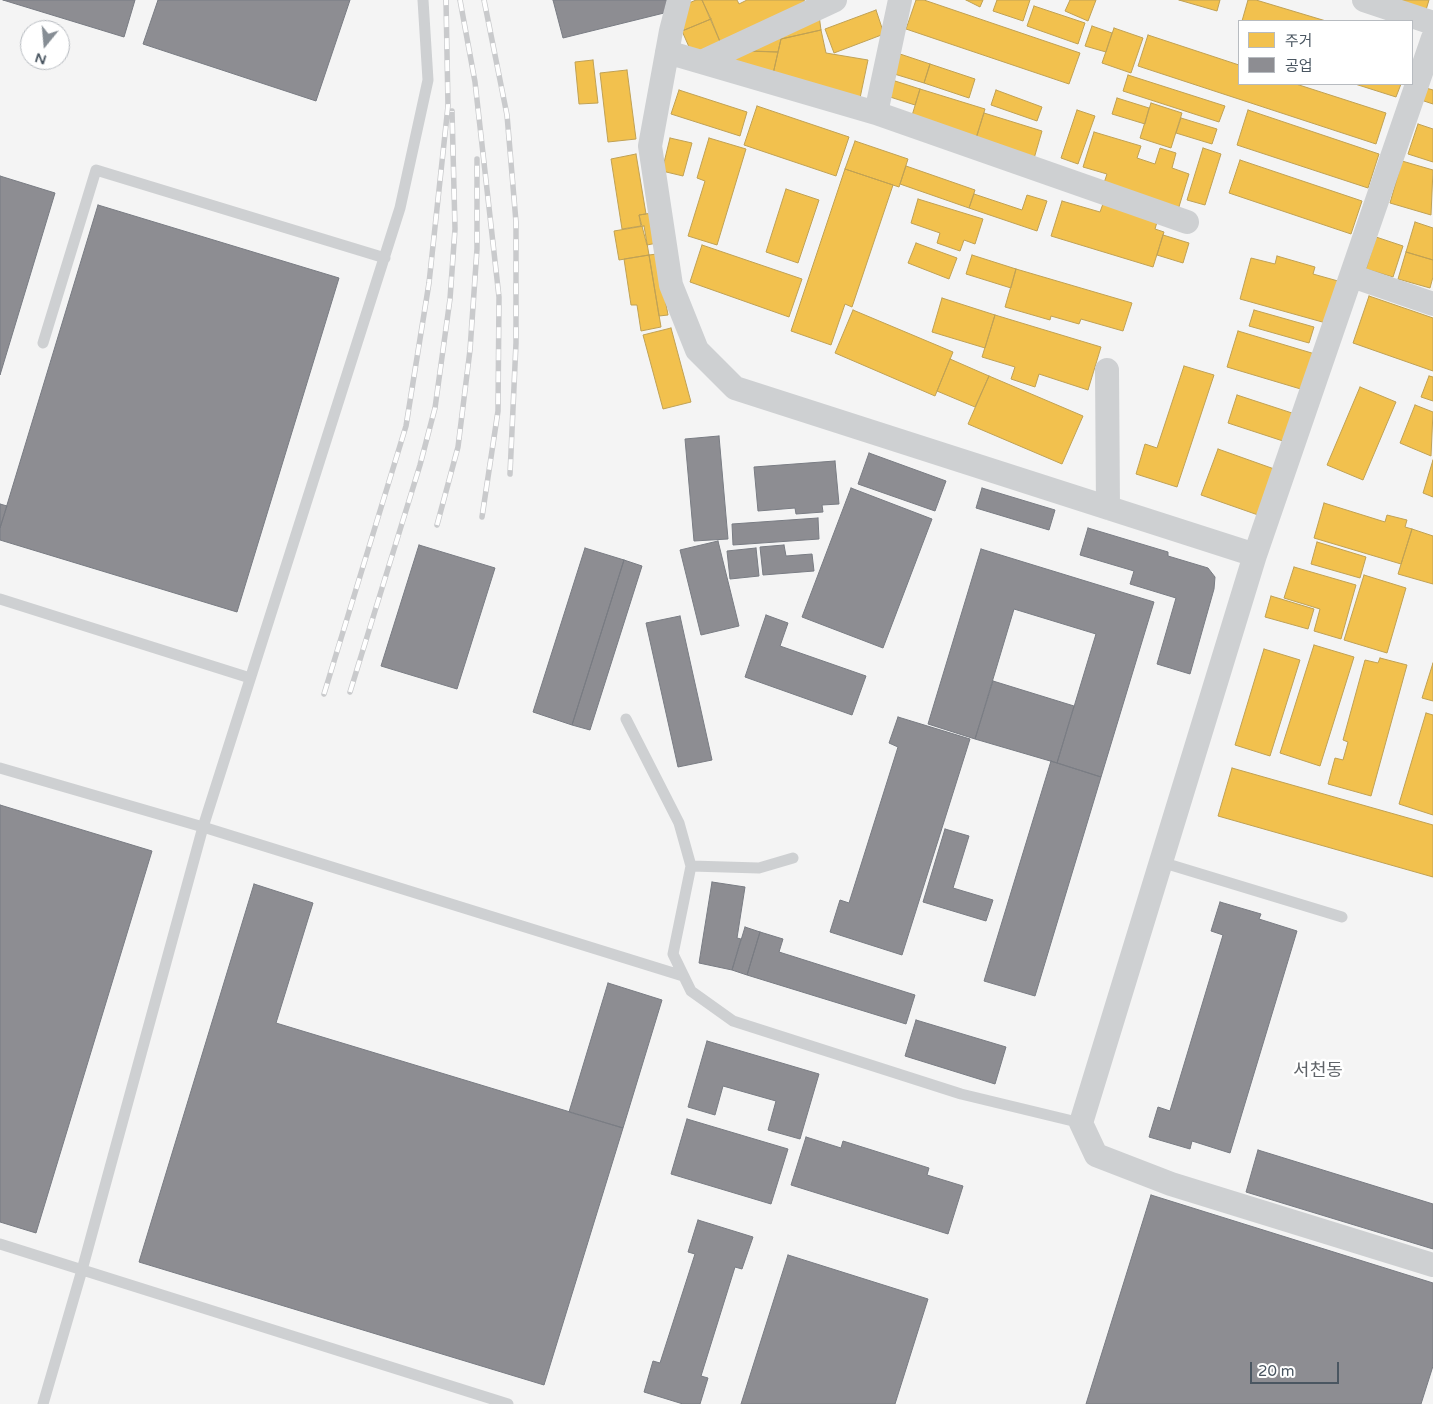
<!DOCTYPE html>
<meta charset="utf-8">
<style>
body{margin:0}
#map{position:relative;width:1433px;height:1404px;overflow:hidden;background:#f4f4f4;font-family:"Varela Round","Noto Sans KR",sans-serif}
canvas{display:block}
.legend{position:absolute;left:1238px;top:20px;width:175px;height:65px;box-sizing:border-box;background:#fff;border:1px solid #b7bbc0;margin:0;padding:6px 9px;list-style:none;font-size:15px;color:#4a5661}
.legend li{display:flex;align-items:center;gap:10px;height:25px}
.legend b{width:25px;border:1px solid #b7bbc0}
.north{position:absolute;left:20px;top:20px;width:50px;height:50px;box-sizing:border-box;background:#fff;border:1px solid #b7bbc0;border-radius:50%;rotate:197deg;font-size:14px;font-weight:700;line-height:20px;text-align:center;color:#4a5661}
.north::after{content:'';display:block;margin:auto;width:18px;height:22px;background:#868d94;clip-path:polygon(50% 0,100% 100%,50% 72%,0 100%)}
.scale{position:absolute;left:1250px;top:1362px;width:89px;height:22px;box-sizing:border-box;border:2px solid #4a5661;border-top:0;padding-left:6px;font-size:15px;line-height:18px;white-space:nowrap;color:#4a5661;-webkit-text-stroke:4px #fff;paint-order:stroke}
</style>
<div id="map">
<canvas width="1433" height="1404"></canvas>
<ul class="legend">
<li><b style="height:14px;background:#f2c14e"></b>주거</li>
<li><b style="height:14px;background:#8d8d92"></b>공업</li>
</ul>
<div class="north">N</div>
<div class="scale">20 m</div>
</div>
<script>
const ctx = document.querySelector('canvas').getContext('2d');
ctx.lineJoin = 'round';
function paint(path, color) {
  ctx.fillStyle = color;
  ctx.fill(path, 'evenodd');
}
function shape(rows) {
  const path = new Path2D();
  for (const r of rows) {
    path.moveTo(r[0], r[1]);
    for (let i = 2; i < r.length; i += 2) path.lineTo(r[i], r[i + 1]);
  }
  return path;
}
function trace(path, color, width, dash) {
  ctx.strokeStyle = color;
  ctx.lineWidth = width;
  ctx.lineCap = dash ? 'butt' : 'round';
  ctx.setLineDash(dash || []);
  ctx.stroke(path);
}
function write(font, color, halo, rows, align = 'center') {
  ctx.font = font + ' "Varela Round","Noto Sans KR",sans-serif';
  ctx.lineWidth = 5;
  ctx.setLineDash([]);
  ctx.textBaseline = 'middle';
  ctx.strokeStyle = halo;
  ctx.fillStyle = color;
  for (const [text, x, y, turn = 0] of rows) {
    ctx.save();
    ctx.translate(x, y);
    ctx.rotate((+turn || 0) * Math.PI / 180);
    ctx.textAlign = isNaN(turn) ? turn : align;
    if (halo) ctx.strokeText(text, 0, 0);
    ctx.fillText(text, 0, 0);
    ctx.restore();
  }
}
const homes = shape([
 [696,0,702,0,711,19,682,31,689,3,696,0],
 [702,0,737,0,739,4,747,0,804,0,807,8,721,44,702,0],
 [916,0,924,0,1080,53,1069,84,906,29,916,0],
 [966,0,983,0,980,7,966,0],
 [997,0,1030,0,1023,21,993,11,997,0],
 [1070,0,1096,0,1088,21,1065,11,1070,0],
 [1179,0,1220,0,1217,11,1179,0],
 [1248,0,1256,0,1326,21,1242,21,1248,0],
 [1398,0,1429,0,1426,10,1398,0],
 [1034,6,1085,23,1078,44,1027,26,1034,6],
 [876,10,884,34,834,53,825,29,876,10],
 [819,15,821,30,781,39,778,52,740,51,819,15],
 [711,19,721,44,693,56,682,31,711,19],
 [1092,26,1112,33,1106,52,1085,46,1092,26],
 [1114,28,1143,38,1131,73,1102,63,1114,28],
 [821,30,826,53,868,60,860,98,773,74,781,39,821,30],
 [1148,35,1239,65,1239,84,1296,84,1386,113,1376,144,1138,66,1148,35],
 [728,50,778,52,773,74,728,72,728,50],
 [897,53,930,64,924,83,891,73,897,53],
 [593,60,598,103,579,104,575,62,593,60],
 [930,64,975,79,969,98,924,83,930,64],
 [627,70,636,139,608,142,600,73,627,70],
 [1128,75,1225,106,1219,122,1123,91,1128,75],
 [892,80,920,89,915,105,887,96,892,80],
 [1355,84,1401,84,1396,97,1355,84],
 [1426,88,1433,90,1433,104,1421,100,1426,88],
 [920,89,985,109,976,139,911,119,920,89],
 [679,90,747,112,740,136,671,114,679,90],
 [996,90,1042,107,1037,121,991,105,996,90],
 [1117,98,1149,108,1145,124,1112,114,1117,98],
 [1151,103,1182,113,1171,148,1140,138,1151,103],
 [757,106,849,137,836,176,744,145,757,106],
 [1077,110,1095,116,1078,164,1061,158,1077,110],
 [1248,110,1379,154,1368,188,1237,145,1248,110],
 [984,113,1042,131,1033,162,974,144,984,113],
 [1181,118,1217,129,1212,144,1176,133,1181,118],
 [1418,124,1433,129,1433,162,1408,154,1418,124],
 [1094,132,1141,146,1137,158,1155,164,1160,148,1176,153,1172,168,1189,174,1178,210,1104,183,1107,174,1083,167,1094,132],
 [670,138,692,143,683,176,662,171,670,138],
 [709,138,746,149,717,245,688,236,705,181,697,178,709,138],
 [855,141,908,159,899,187,845,169,855,141],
 [1203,148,1221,154,1205,205,1187,200,1203,148],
 [636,154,646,214,639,215,641,226,622,229,611,159,636,154],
 [1240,160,1362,201,1351,234,1229,193,1240,160],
 [1402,161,1433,170,1431,215,1390,203,1402,161],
 [906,166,975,190,969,208,900,184,906,166],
 [845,169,893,185,852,307,845,304,831,345,791,331,845,169],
 [786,189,819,200,798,263,766,252,786,189],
 [974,194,1022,210,1027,195,1047,201,1037,231,969,208,974,194],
 [918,199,983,219,975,244,964,240,960,251,937,243,940,233,911,223,918,199],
 [1062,201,1100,212,1104,201,1159,215,1155,229,1164,232,1153,267,1051,236,1062,201],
 [652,213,657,243,647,245,639,215,652,213],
 [1415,222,1433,228,1433,260,1406,252,1415,222],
 [644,226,649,255,619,260,614,231,644,226],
 [1163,235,1189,243,1183,263,1157,255,1163,235],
 [1376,237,1403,246,1393,277,1366,269,1376,237],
 [916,243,957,258,949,279,908,263,916,243],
 [702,245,802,279,789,317,690,282,702,245],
 [1406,252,1433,260,1433,277,1430,288,1398,279,1406,252],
 [657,254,668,315,659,316,649,255,657,254],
 [649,255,661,327,641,331,637,305,631,305,624,259,649,255],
 [972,255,1016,269,1011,288,966,274,972,255],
 [1277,256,1315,267,1313,274,1338,281,1326,323,1240,299,1251,258,1275,264,1277,256],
 [1016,269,1132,303,1123,331,1081,319,1079,324,1051,316,1050,320,1005,307,1016,269],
 [1369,296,1433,318,1433,371,1353,343,1369,296],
 [942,298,995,315,985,348,932,332,942,298],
 [853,310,953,352,935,396,835,353,853,310],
 [1254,310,1314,327,1309,343,1249,326,1254,310],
 [995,315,1101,347,1088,390,1039,374,1035,387,1011,379,1015,367,982,357,995,315],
 [671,328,691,402,663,409,643,335,671,328],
 [1238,331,1315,354,1304,390,1227,367,1238,331],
 [950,359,989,376,975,407,937,391,950,359],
 [1184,366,1214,375,1177,487,1136,474,1145,444,1157,448,1184,366],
 [989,376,1083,416,1062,464,968,424,989,376],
 [1429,376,1433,377,1433,401,1421,397,1429,376],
 [1360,387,1396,402,1363,480,1327,465,1360,387],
 [1237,395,1295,414,1286,442,1228,423,1237,395],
 [1415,405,1433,412,1431,456,1400,443,1415,405],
 [1218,449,1277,470,1261,516,1201,495,1218,449],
 [1433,460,1433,497,1423,493,1433,460],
 [1324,503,1385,522,1387,515,1407,520,1405,527,1412,529,1401,564,1314,538,1324,503],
 [1412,529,1433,536,1433,584,1398,574,1412,529],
 [1317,542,1366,557,1360,578,1311,564,1317,542],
 [1294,567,1356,585,1341,639,1314,631,1320,609,1284,598,1294,567],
 [1364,575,1406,588,1387,653,1344,640,1364,575],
 [1271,596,1314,609,1308,629,1265,617,1271,596],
 [1314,645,1354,657,1320,766,1280,753,1314,645],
 [1264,649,1300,660,1270,756,1235,745,1264,649],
 [1380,658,1407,665,1371,796,1328,784,1335,758,1343,760,1348,742,1343,740,1365,660,1378,663,1380,658],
 [1433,663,1433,701,1422,698,1433,663],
 [1426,713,1433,715,1433,815,1399,804,1426,713],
 [1232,768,1433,825,1433,877,1218,816,1232,768]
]);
paint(homes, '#f2c14e');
trace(homes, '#c0a154', 1);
const industry = shape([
 [3,0,135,0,124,37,3,0],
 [158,0,350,0,316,101,143,44,158,0],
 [553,0,667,0,664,13,563,38,553,0],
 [0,176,55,193,0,375,0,176],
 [98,205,339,278,237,612,0,540,0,528,98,205],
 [719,436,728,539,694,541,685,439,719,436],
 [869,453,946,481,935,511,858,484,869,453],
 [835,461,839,504,822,505,823,512,796,514,795,508,758,511,754,467,835,461],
 [851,488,932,519,883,648,802,617,851,488],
 [982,488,1055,510,1049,530,976,508,982,488],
 [0,504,7,506,0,528,0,504],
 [818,518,819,539,733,545,732,524,818,518],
 [1088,528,1168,552,1168,556,1208,568,1215,577,1214,589,1190,674,1157,664,1176,598,1130,584,1134,571,1080,555,1088,528],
 [718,541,739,626,701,635,680,550,718,541],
 [419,545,495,568,457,689,381,666,419,545],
 [784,545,786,556,812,554,814,571,763,575,760,547,784,545],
 [585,548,624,560,572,725,533,712,585,548],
 [756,548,759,576,730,579,727,551,756,548],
 [981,549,1154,602,1101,777,1057,763,1096,634,1014,609,975,739,928,724,981,549],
 [624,560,642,566,590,730,572,725,624,560],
 [766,615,788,623,780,646,866,676,852,715,745,677,766,615],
 [680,616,712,760,678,767,646,623,680,616],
 [993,681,1074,706,1057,763,975,739,993,681],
 [898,717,970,739,902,955,830,932,840,900,849,903,898,747,889,743,898,717],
 [1051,761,1101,777,1035,996,984,981,1051,761],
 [0,805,152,851,36,1233,0,1222,0,805],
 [945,829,969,836,953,888,993,900,986,921,923,902,945,829],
 [712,882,745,887,737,938,741,939,732,970,699,963,712,882],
 [254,884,313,903,276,1023,623,1128,544,1385,139,1262,254,884],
 [1220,902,1261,914,1259,919,1297,931,1230,1153,1192,1141,1190,1149,1149,1137,1158,1107,1170,1111,1223,935,1211,931,1220,902],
 [745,927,760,932,747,975,732,970,745,927],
 [760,932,783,939,779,952,915,995,906,1024,747,975,760,932],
 [608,983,662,1000,623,1128,569,1112,608,983],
 [916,1020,1006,1047,995,1084,905,1056,916,1020],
 [707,1041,819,1074,800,1139,768,1130,776,1101,723,1086,715,1115,688,1107,707,1041],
 [687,1119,788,1149,771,1204,671,1174,687,1119],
 [806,1137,841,1148,843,1141,929,1168,927,1175,963,1186,948,1234,791,1185,806,1137],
 [1258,1150,1433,1204,1433,1249,1246,1192,1258,1150],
 [1151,1195,1433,1283,1433,1366,1421,1404,1086,1404,1151,1195],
 [698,1220,753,1237,742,1269,735,1267,701,1376,708,1378,700,1404,683,1404,644,1392,653,1361,660,1363,695,1254,688,1252,698,1220],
 [788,1255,928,1299,895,1404,741,1404,788,1255]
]);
paint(industry, '#8d8d92');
trace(industry, '#797c83', 1);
trace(shape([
 [43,343,96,170,385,258],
 [0,599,250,678],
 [626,719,679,823,691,866,673,954,691,991,733,1021,961,1094,1081,1123],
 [0,768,203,827,683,976],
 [1161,862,1342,917],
 [691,866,759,868,793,858],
 [0,1244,508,1404],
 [43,1404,82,1270,203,827,400,208,428,80,423,0]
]), '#ced0d2', 11);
trace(shape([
 [679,0,671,31,650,146,671,285,697,350,735,388,1255,555],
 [1364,0,1433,23],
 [1433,38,1255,555,1081,1123,1096,1155,1171,1184,1433,1265],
 [667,52,876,113,1187,222],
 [702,62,835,0],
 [876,113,900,0],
 [1352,276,1433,304],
 [1107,370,1108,508]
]), '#ced0d2', 24);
const rail = shape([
 [460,0,475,82,499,297,498,411,482,517],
 [484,0,507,115,516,222,516,343,510,474],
 [437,525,458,447,470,350,477,249,477,159],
 [350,692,420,465,435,408,450,299,455,229,452,111],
 [324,694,406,426,429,283,448,106,446,0]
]);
trace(rail, '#c9cacc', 5.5);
trace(rail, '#fff', 4, [11]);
write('18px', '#5f6368', '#fff', [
 ["서천동",1318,1071]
]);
</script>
